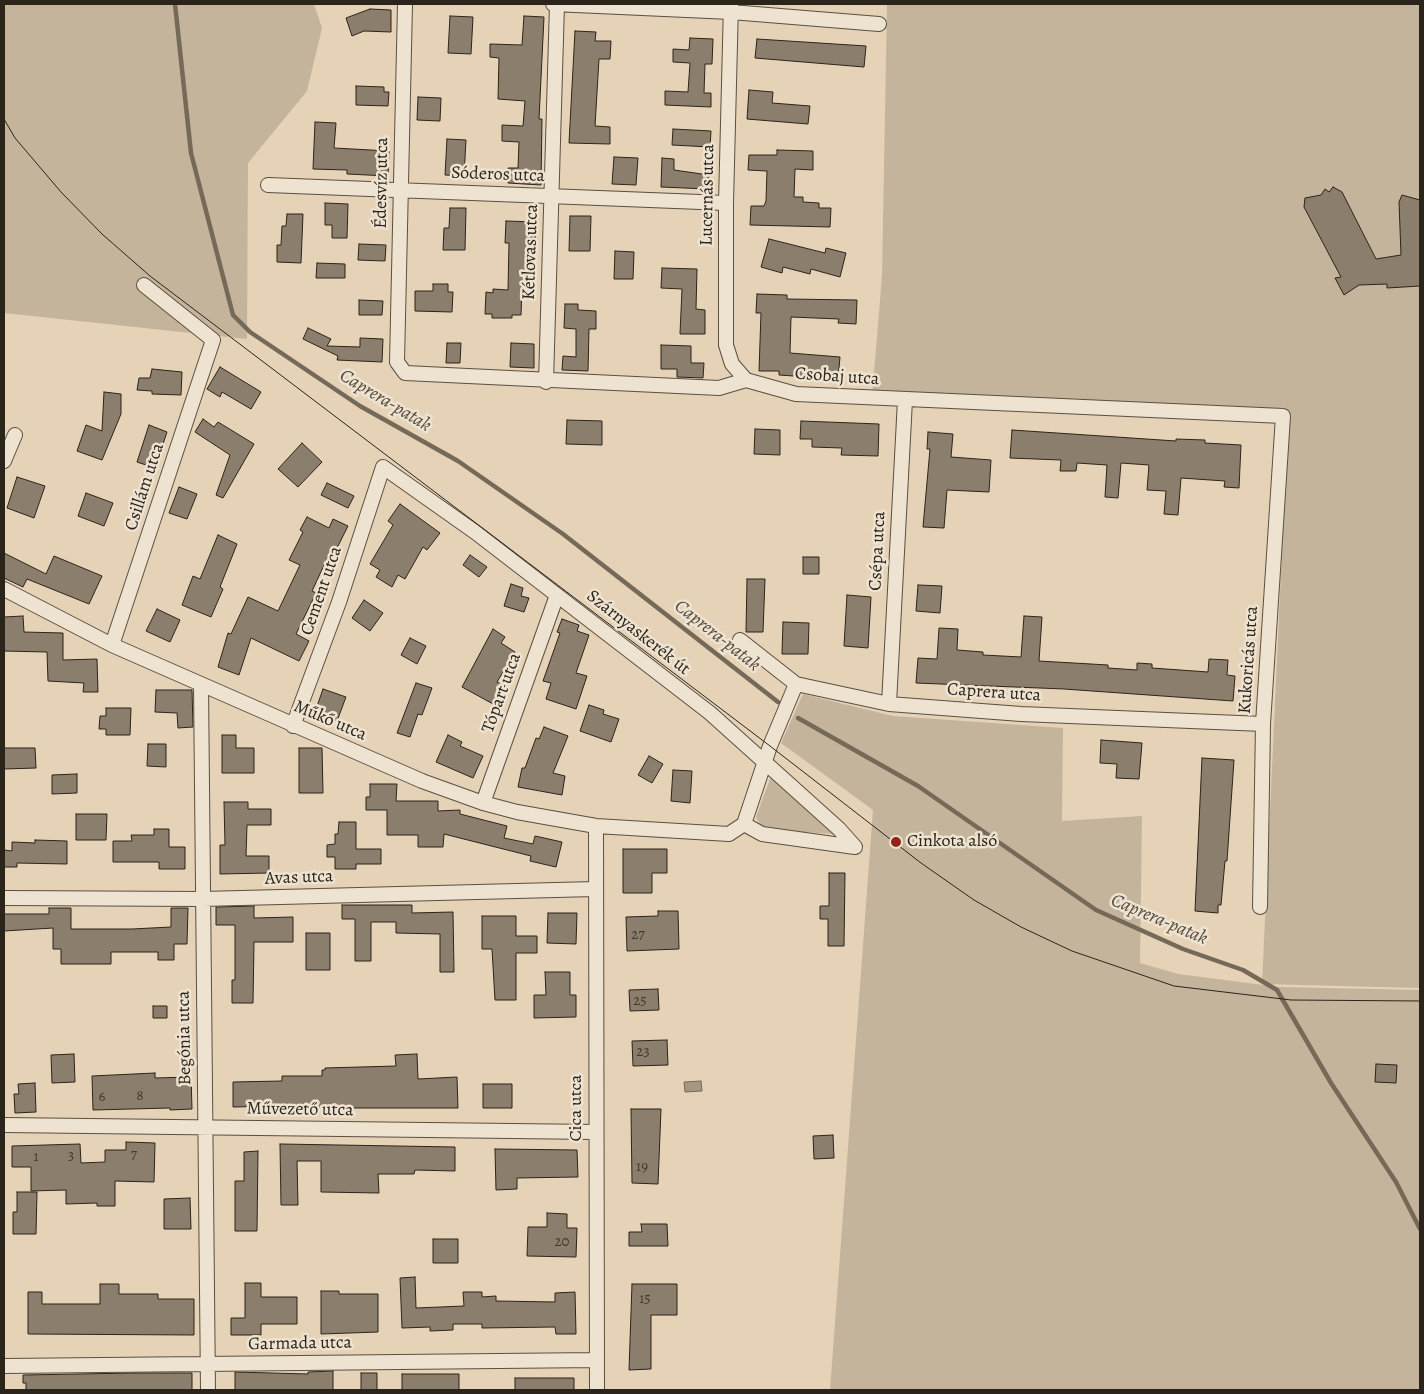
<!DOCTYPE html>
<meta charset="utf-8">
<style>
body{margin:0}
#map{position:relative;width:1424px;height:1394px;overflow:hidden;background:#e5d2b7;font-family:Alegreya,serif}
canvas{display:block}
.frame{position:absolute;inset:0;border:5px solid #2b241a;pointer-events:none}
</style>
<div id="map">
<canvas width="1424" height="1394"></canvas>
<div class="frame"></div>
</div>
<script>
const ctx = document.querySelector('canvas').getContext('2d');
ctx.lineJoin = 'round';
function paint(path, color) {
  ctx.fillStyle = color;
  ctx.fill(path, 'evenodd');
}
function shape(rows) {
  const path = new Path2D();
  for (const r of rows) {
    path.moveTo(r[0], r[1]);
    for (let i = 2; i < r.length; i += 2) path.lineTo(r[i], r[i + 1]);
  }
  return path;
}
function trace(path, color, width, dash) {
  ctx.strokeStyle = color;
  ctx.lineWidth = width;
  ctx.lineCap = dash ? 'butt' : 'round';
  ctx.setLineDash(dash || []);
  ctx.stroke(path);
}
function write(font, color, halo, rows, align = 'center') {
  ctx.font = font + ' Alegreya,serif';
  ctx.lineWidth = 5;
  ctx.setLineDash([]);
  ctx.textBaseline = 'middle';
  ctx.strokeStyle = halo;
  ctx.fillStyle = color;
  for (const [text, x, y, turn = 0] of rows) {
    ctx.save();
    ctx.translate(x, y);
    ctx.rotate((+turn || 0) * Math.PI / 180);
    ctx.textAlign = isNaN(turn) ? turn : align;
    if (halo) ctx.strokeText(text, 0, 0);
    ctx.fillText(text, 0, 0);
    ctx.restore();
  }
}
paint(shape([
 [4,4,314,4,322,28,307,91,248,163,247,339,4,313],
 [887,4,1420,4,1420,988,1262,984,1288,421,872,398,882,276],
 [803,694,893,716,1063,728,1062,821,1142,816,1140,963,1178,974,1279,987,1420,990,1420,1390,830,1390,873,810,781,743],
 [771,776,833,834,762,829,756,817]
]), '#c5b49c');
const water = shape([
 [701,1081,702,1091,685,1092,684,1082,701,1081]
]);
paint(water, '#a69782');
trace(water, '#756958', 1);
trace(shape([
 [175,4,191,153,233,315,250,332,360,406,458,461,563,534,778,702],
 [798,718,918,786,1096,910,1183,949,1243,970,1277,990,1331,1083,1396,1182,1420,1229]
]), '#756958', 4.5);
const building = shape([
 [370,9,391,10,391,32,364,31,352,36,346,18,370,9],
 [450,16,473,17,471,54,448,53,450,16],
 [524,16,544,17,539,119,542,119,541,185,508,183,508,168,518,168,519,142,502,141,502,125,523,126,525,101,498,99,499,58,490,57,490,44,522,45,524,16],
 [575,31,596,32,595,41,611,41,610,59,599,59,595,126,610,127,610,144,569,143,575,31],
 [690,38,713,39,712,64,705,64,704,93,711,93,711,107,665,105,665,91,688,92,690,63,673,62,673,49,689,50,690,38],
 [757,39,866,46,864,67,755,58,757,39],
 [356,86,384,87,384,92,389,92,388,106,356,105,356,86],
 [749,90,773,92,772,103,810,106,808,124,747,119,749,90],
 [418,97,441,98,440,121,417,120,418,97],
 [315,122,336,123,334,148,389,151,388,176,347,174,347,170,313,169,315,122],
 [673,129,711,131,710,147,672,145,673,129],
 [447,139,466,140,464,176,445,175,447,139],
 [777,150,813,151,813,170,795,169,794,197,803,197,803,202,819,203,819,208,831,208,830,227,750,225,751,206,764,206,766,201,767,171,748,170,749,155,777,155,777,150],
 [614,157,638,158,636,185,612,184,614,157],
 [662,158,674,159,674,170,709,175,708,189,661,187,662,158],
 [1333,187,1342,192,1376,259,1401,255,1399,202,1402,195,1420,200,1420,286,1387,288,1387,284,1359,285,1344,295,1335,278,1341,277,1304,207,1305,198,1321,195,1325,189,1329,192,1333,187],
 [325,203,348,204,347,238,332,238,332,225,325,225,325,203],
 [450,208,466,208,465,250,443,250,444,228,449,228,450,208],
 [287,214,303,214,301,263,277,262,277,245,281,245,282,226,286,226,287,214],
 [570,216,591,216,590,251,569,251,570,216],
 [506,221,536,222,535,244,529,243,527,285,522,285,521,315,512,315,512,318,492,318,492,314,485,314,486,292,493,293,493,289,508,290,509,243,505,243,506,221],
 [769,239,825,253,826,248,846,253,840,277,811,269,810,274,783,267,782,273,761,267,769,239],
 [359,244,386,245,385,261,358,260,359,244],
 [615,251,634,252,633,279,614,279,615,251],
 [317,263,345,264,345,278,316,278,317,263],
 [662,268,697,269,696,309,705,310,705,334,680,334,682,289,661,288,662,268],
 [433,284,448,284,448,292,453,292,452,312,415,311,415,291,433,291,433,284],
 [757,294,787,295,787,299,857,300,856,324,838,323,839,319,791,317,790,353,840,357,838,379,779,375,779,371,759,371,761,313,756,313,757,294],
 [359,300,383,301,382,315,359,315,359,300],
 [565,304,578,304,578,310,596,311,596,329,589,329,588,371,562,370,563,356,576,357,576,329,564,328,565,304],
 [308,328,331,339,327,346,360,347,360,338,383,339,382,362,337,360,338,356,303,339,308,328],
 [447,343,461,343,460,363,446,363,447,343],
 [511,343,534,344,534,368,510,367,511,343],
 [661,345,691,346,691,363,704,363,703,378,677,377,677,369,661,369,661,345],
 [220,367,261,392,251,409,222,392,220,397,207,389,220,367],
 [152,369,182,372,181,395,152,394,152,391,137,390,139,378,150,378,152,369],
 [104,392,121,394,121,414,102,460,77,451,86,425,102,431,104,392],
 [203,419,214,427,218,422,254,444,223,498,216,495,230,455,195,432,203,419],
 [567,420,602,421,602,445,566,444,567,420],
 [801,421,879,424,878,456,841,455,842,448,812,447,812,439,800,439,801,421],
 [149,425,167,432,155,468,137,462,149,425],
 [755,429,780,430,780,455,754,454,755,429],
 [1012,430,1176,441,1176,439,1205,440,1205,443,1241,445,1239,488,1224,487,1225,481,1181,478,1178,515,1164,514,1166,491,1147,490,1149,465,1121,463,1118,498,1105,497,1107,465,1077,463,1076,471,1060,471,1061,460,1010,458,1012,430],
 [928,432,953,434,951,457,991,460,989,492,947,490,944,528,923,527,930,449,927,449,928,432],
 [302,443,322,462,298,487,278,469,302,443],
 [17,477,45,486,34,518,7,508,17,477],
 [327,483,354,496,348,508,321,495,327,483],
 [179,487,197,494,187,519,169,513,179,487],
 [86,493,113,503,104,526,78,516,86,493],
 [400,504,440,533,427,550,423,547,405,579,398,575,392,587,376,577,380,570,370,564,393,525,388,521,400,504],
 [307,517,329,528,333,519,348,526,337,548,333,546,312,591,316,593,296,634,309,641,299,661,251,638,239,675,218,667,228,633,231,634,248,597,278,611,300,565,289,560,303,532,300,530,307,517],
 [218,535,237,544,220,587,223,589,211,617,182,605,193,576,200,579,218,535],
 [4,553,46,574,54,556,102,576,89,604,27,579,23,587,4,578,4,553],
 [470,555,487,567,479,577,463,565,470,555],
 [803,557,819,557,819,574,803,574,803,557],
 [747,579,765,579,763,632,746,632,747,579],
 [511,584,523,588,521,596,529,598,524,612,504,606,511,584],
 [918,585,942,586,940,613,916,611,918,585],
 [847,595,871,597,868,648,844,646,847,595],
 [364,600,383,613,370,631,352,618,364,600],
 [157,609,180,620,170,642,146,631,157,609],
 [23,616,24,632,63,633,63,660,97,659,98,692,83,692,84,683,48,681,47,652,4,651,4,617,23,616],
 [1024,616,1042,617,1039,661,1108,665,1108,668,1137,670,1137,663,1152,664,1152,668,1208,672,1209,659,1228,660,1227,675,1235,676,1233,701,1064,689,916,683,918,658,937,659,939,628,958,629,957,650,983,652,983,655,1021,657,1024,616],
 [562,619,579,625,577,631,589,635,576,673,587,676,576,709,546,699,551,683,543,681,560,633,557,632,562,619],
 [783,622,809,623,808,654,782,654,783,622],
 [493,629,505,637,501,643,515,652,497,682,505,686,495,705,462,687,493,629],
 [410,638,426,646,417,664,401,655,410,638],
 [416,683,432,688,422,715,418,714,410,737,397,733,416,683],
 [323,689,346,697,337,721,315,712,323,689],
 [156,690,192,690,193,727,178,728,177,713,155,712,156,690],
 [589,705,604,710,603,714,619,719,611,742,580,731,589,705],
 [106,708,131,708,130,735,106,735,106,729,99,729,100,716,106,716,106,708],
 [544,727,568,736,553,773,565,776,562,795,518,787,522,768,525,768,536,738,539,739,544,727],
 [222,735,236,735,236,748,254,748,254,773,222,773,222,735],
 [448,735,462,742,460,746,483,756,473,778,436,762,448,735],
 [1101,740,1142,743,1139,779,1116,778,1117,764,1100,763,1101,740],
 [148,744,166,744,166,767,147,766,148,744],
 [4,748,35,748,36,768,4,769,4,748],
 [299,748,322,748,323,793,299,793,299,748],
 [649,756,663,764,652,783,638,775,649,756],
 [1202,758,1234,760,1227,861,1225,861,1221,905,1218,905,1218,913,1195,911,1202,758],
 [673,770,692,771,690,803,671,801,673,770],
 [77,774,77,793,52,794,52,775,77,774],
 [370,784,397,784,396,801,438,801,438,811,460,810,460,814,507,826,504,838,533,844,535,836,562,842,556,867,530,861,531,856,444,834,443,847,418,847,418,835,387,835,387,810,366,810,366,797,370,797,370,784],
 [224,802,248,802,248,809,271,809,271,825,247,825,246,856,269,856,269,873,220,874,220,845,225,845,224,802],
 [76,814,107,814,106,840,76,840,76,814],
 [339,822,356,822,356,849,381,849,381,864,356,864,356,869,335,869,335,857,327,857,327,845,335,844,335,834,338,834,339,822],
 [154,829,169,829,169,847,185,847,185,869,159,869,159,862,113,862,113,841,132,841,131,835,154,835,154,829],
 [35,840,67,841,67,864,17,863,17,867,4,867,4,850,12,851,12,842,35,843,35,840],
 [623,849,667,849,667,873,652,873,652,893,623,893,623,849],
 [829,873,845,873,844,946,828,946,828,919,820,919,820,906,829,906,829,873],
 [342,905,412,905,412,913,453,912,454,972,440,972,440,934,396,933,396,922,371,922,371,961,355,961,355,919,342,919,342,905],
 [254,906,254,918,293,917,293,942,254,942,253,1003,232,1003,232,980,235,980,235,925,216,925,216,907,254,906],
 [49,908,71,908,71,929,132,929,171,927,171,908,188,908,187,944,174,944,174,960,158,960,158,952,111,952,111,964,61,964,61,949,53,949,53,928,4,931,4,914,49,914,49,908],
 [658,911,678,911,679,949,627,951,626,917,658,916,658,911],
 [548,913,577,913,576,944,547,943,548,913],
 [482,916,516,916,516,936,537,936,537,953,516,953,516,1000,495,1000,492,949,482,949,482,916],
 [306,933,330,933,330,970,306,970,306,933],
 [545,972,570,972,570,995,576,995,576,1017,534,1018,534,995,546,995,545,972],
 [658,989,659,1010,630,1011,629,990,658,989],
 [153,1006,167,1006,167,1018,153,1018,153,1006],
 [667,1040,668,1065,633,1066,632,1041,667,1040],
 [74,1054,75,1082,52,1083,51,1055,74,1054],
 [417,1054,418,1079,457,1077,458,1108,298,1108,298,1110,276,1110,276,1106,233,1107,233,1082,282,1081,282,1076,322,1076,322,1070,325,1070,325,1068,396,1066,395,1055,417,1054],
 [1376,1064,1397,1065,1396,1083,1375,1082,1376,1064],
 [155,1073,155,1078,191,1077,192,1109,170,1110,170,1108,93,1110,92,1076,155,1073],
 [35,1083,36,1112,15,1113,14,1094,19,1094,18,1084,35,1083],
 [483,1084,512,1084,512,1108,483,1108,483,1084],
 [631,1109,661,1109,658,1184,632,1183,631,1109],
 [833,1135,834,1158,814,1159,813,1136,833,1135],
 [126,1142,155,1143,154,1182,115,1181,115,1206,97,1206,97,1203,66,1204,66,1190,31,1191,31,1167,12,1167,12,1146,80,1144,81,1163,105,1162,105,1150,126,1150,126,1142],
 [280,1144,455,1147,455,1171,415,1170,414,1174,378,1174,379,1193,321,1192,321,1161,297,1161,298,1205,281,1205,280,1144],
 [495,1149,577,1150,578,1177,517,1178,517,1189,496,1190,495,1149],
 [258,1151,257,1231,235,1231,235,1181,244,1181,244,1152,258,1151],
 [17,1192,37,1192,36,1234,13,1234,13,1212,17,1212,17,1192],
 [190,1198,191,1229,164,1229,164,1199,190,1198],
 [547,1213,567,1214,567,1228,577,1228,576,1257,527,1256,528,1227,547,1227,547,1213],
 [641,1224,667,1224,668,1246,629,1246,629,1232,642,1232,641,1224],
 [433,1239,458,1239,458,1263,433,1263,433,1239],
 [415,1277,416,1308,464,1306,463,1292,482,1292,482,1297,496,1296,496,1301,555,1302,555,1293,575,1292,576,1334,556,1334,555,1327,482,1328,482,1324,453,1324,453,1330,430,1331,430,1327,402,1328,400,1278,415,1277],
 [245,1283,261,1283,261,1297,297,1297,297,1324,261,1324,261,1335,231,1335,231,1318,245,1318,245,1283],
 [100,1284,119,1284,119,1294,158,1294,158,1299,194,1299,194,1335,28,1334,28,1292,42,1292,42,1304,100,1304,100,1284],
 [632,1284,677,1284,677,1315,651,1315,651,1369,629,1370,632,1284],
 [321,1291,339,1291,339,1294,378,1294,378,1332,321,1334,321,1291],
 [333,1371,333,1390,235,1390,235,1372,308,1374,308,1372,333,1371],
 [134,1373,192,1373,192,1390,26,1390,26,1383,23,1383,23,1375,134,1373],
 [361,1373,377,1373,377,1390,361,1390,361,1373],
 [402,1374,459,1374,459,1390,402,1390,402,1374],
 [515,1378,574,1378,574,1390,515,1390,515,1378]
]);
paint(building, '#8c7e6c');
trace(building, '#2b241a', 1);
const minor = shape([
 [405,4,397,362,405,373,719,388,746,380,796,394,1283,416,1263,724,1260,907],
 [553,4,731,12,879,24],
 [731,4,726,203,726,345,732,364,746,380],
 [268,185,726,203],
 [546,382,557,4],
 [4,461,15,435],
 [4,589,112,645,422,781,483,803,517,812,596,826,729,834,744,824,770,746,796,684],
 [740,640,796,684,889,704,1021,714,1263,724],
 [112,645,213,340,144,285],
 [201,685,208,1390],
 [889,704,905,400],
 [293,726,339,602,383,467,475,532,710,713,839,829,855,847],
 [483,803,557,595],
 [744,824,762,834,855,847],
 [596,826,597,1390],
 [4,898,202,899,595,889],
 [4,1125,596,1132],
 [4,1366,597,1360]
]);
trace(minor, '#5a5041', 16);
trace(minor, '#eee2d0', 14);
trace(shape([
 [4,119,15,138,61,192,102,234,150,276,770,746,921,863,974,900,1021,927,1072,951,1174,986,1291,1000,1420,1001]
]), '#2b241a', 1);
for (const [x, y, r, color] of [
 [896,842,6,"#8f2418"]
]) {
  const dot = new Path2D();
  dot.arc(x, y, r, 0, 2 * Math.PI);
  ctx.fillStyle = color;
  ctx.fill(dot);
  trace(dot, '#eee2d0', 2);
}
write('15px', '#433a2e', null, [
 ["27",638,935],
 ["25",640,1001],
 ["23",643,1052],
 ["8",140,1096],
 ["6",102,1097],
 ["7",134,1155],
 ["3",71,1156],
 ["1",36,1157],
 ["19",642,1167],
 ["20",562,1242],
 ["15",645,1299]
]);
write('18px', '#2b241a', '#eee2d0', [
 ["Sóderos utca",498,175,2],
 ["Édesvíz utca",382,183,-89],
 ["Lucernás utca",708,195,-89],
 ["Kétlovas utca",531,252,-88],
 ["Csobaj utca",837,377,4],
 ["Csillám utca",145,487,-72],
 ["Csépa utca",878,551,-87],
 ["Cement utca",322,591,-71],
 ["Szárnyaskerék út",638,633,38],
 ["Kukoricás utca",1249,660,-86],
 ["Tópart utca",502,693,-70],
 ["Caprera utca",994,693,4],
 ["Műkő utca",330,721,23],
 ["Avas utca",299,878,-2],
 ["Begónia utca",185,1038,-91],
 ["Cica utca",577,1108,-90],
 ["Művezető utca",300,1110,1],
 ["Garmada utca",300,1344,-1]
]);
write('18px', '#2b241a', '#eee2d0', [
 ["Cinkota alsó",907,842]
], 'left');
write('italic 19px', '#564c3e', '#eee2d0', [
 ["Caprera-patak",385,401,31],
 ["Caprera-patak",717,636,38],
 ["Caprera-patak",1159,920,23]
]);
</script>
